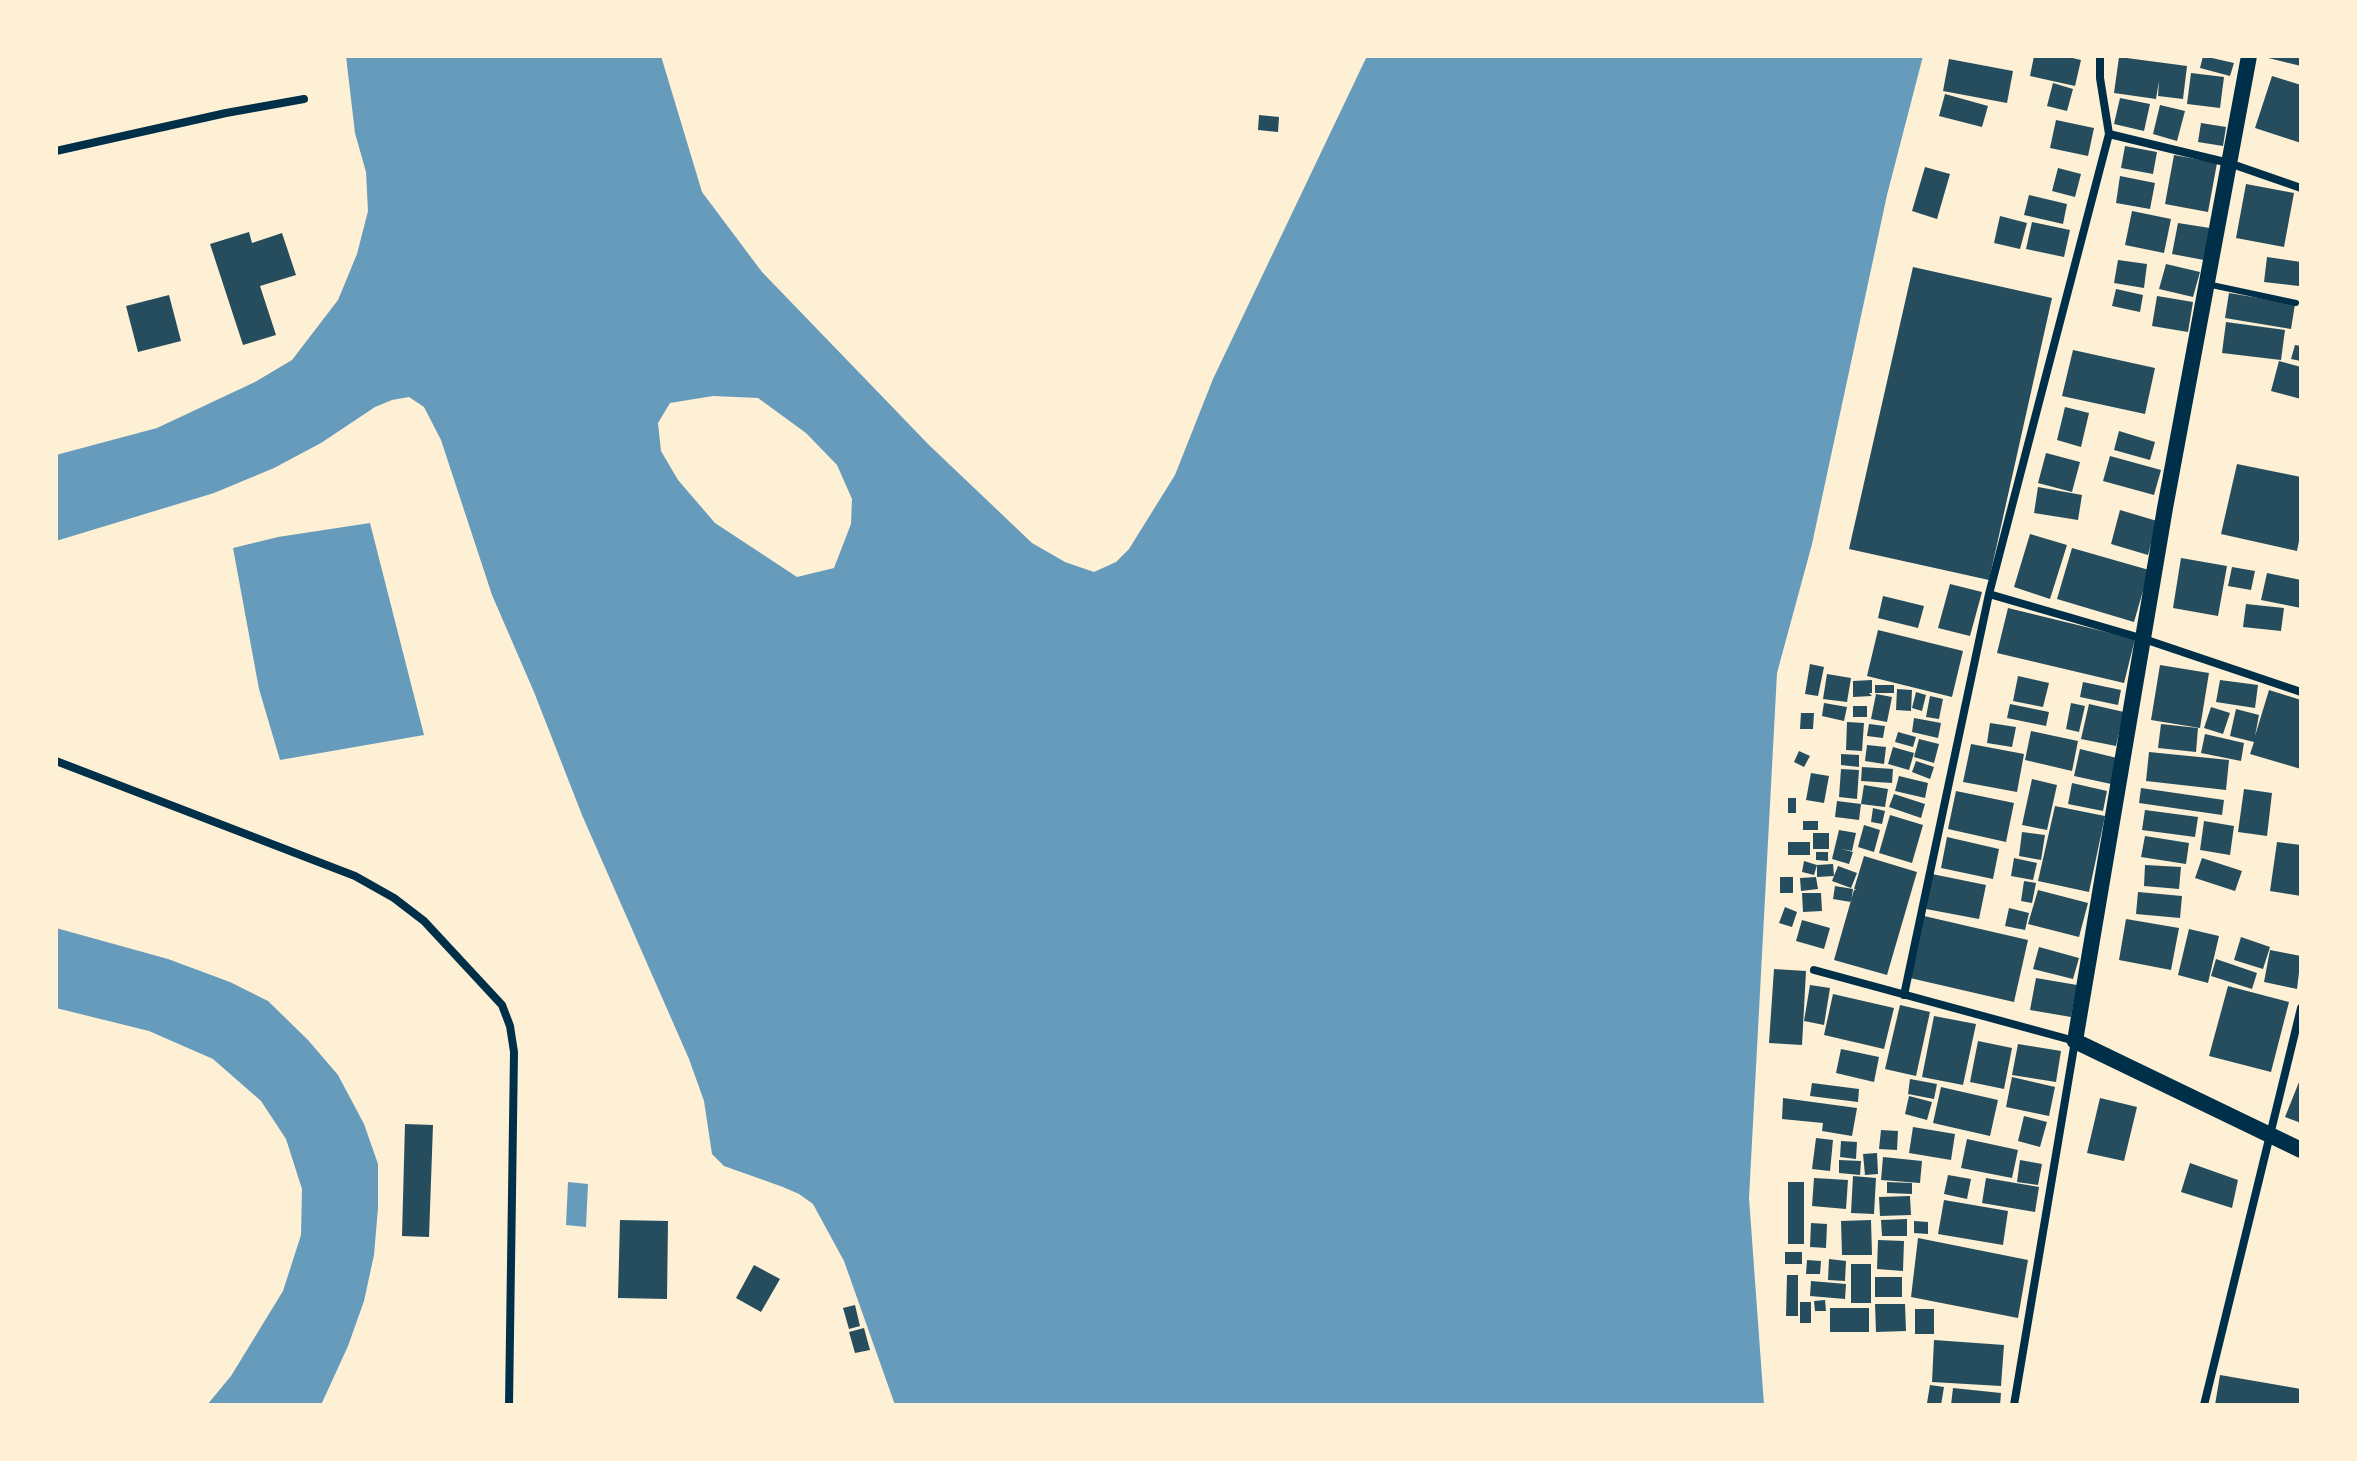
<!DOCTYPE html>
<style>
body{margin:0}
#map{position:relative;width:2357px;height:1461px;overflow:hidden;background:#fdf0d5;font-family:"Exo 2",sans-serif}
canvas{display:block}
.frame{position:absolute;inset:0;border:58px solid #fdf0d5;pointer-events:none}
</style>
<div id="map">
<canvas width="2357" height="1461"></canvas>
<div class="frame"></div>
</div>
<script>
const ctx = document.querySelector('canvas').getContext('2d');
ctx.lineJoin = 'round';
function paint(path, color) {
  ctx.fillStyle = color;
  ctx.fill(path, 'evenodd');
}
function shape(rows) {
  const path = new Path2D();
  for (const r of rows) {
    path.moveTo(r[0], r[1]);
    for (let i = 2; i < r.length; i += 2) path.lineTo(r[i], r[i + 1]);
  }
  return path;
}
function trace(path, color, width, dash) {
  ctx.strokeStyle = color;
  ctx.lineWidth = width;
  ctx.lineCap = dash ? 'butt' : 'round';
  ctx.setLineDash(dash || []);
  ctx.stroke(path);
}
paint(shape([
 [346,56,661,56,702,192,762,272,929,445,1032,543,1065,562,1094,572,1116,562,1129,549,1175,475,1213,379,1367,56,1923,56,1887,195,1812,544,1777,673,1749,1198,1764,1405,895,1405,844,1261,813,1204,799,1194,783,1187,724,1166,712,1154,704,1101,689,1059,582,815,534,692,492,595,441,440,424,407,409,397,392,400,375,407,321,443,274,468,214,493,56,541,56,455,157,428,255,382,292,360,338,300,357,254,368,211,366,172,355,133],
 [713,396,758,398,806,433,837,465,852,499,851,524,834,568,797,577,715,523,678,480,661,451,658,423,670,403],
 [370,523,424,735,280,760,259,689,233,548,278,537],
 [56,928,168,959,230,982,268,1001,308,1040,338,1075,364,1124,378,1164,378,1208,374,1255,364,1301,348,1346,321,1405,207,1405,231,1376,283,1291,301,1235,302,1189,286,1139,261,1101,213,1059,149,1031,56,1008],
 [568,1182,588,1184,586,1227,566,1225]
]), '#669bbc');
paint(shape([
 [2034,56,2064,56,2081,60,2075,86,2030,76],
 [2203,56,2234,63,2230,76,2200,68],
 [2264,56,2301,56,2301,66,2264,57],
 [2119,57,2187,66,2183,99,2158,96,2159,81,2156,99,2114,93],
 [1949,59,2013,71,2007,103,1943,91],
 [2191,73,2224,77,2220,108,2187,104],
 [2272,76,2301,85,2301,143,2255,128],
 [2053,83,2073,89,2067,111,2047,106],
 [1945,94,1988,106,1982,127,1939,116],
 [2120,98,2150,104,2144,131,2114,124],
 [2160,105,2185,111,2177,141,2153,134],
 [1259,115,1279,117,1278,132,1258,130],
 [2056,120,2094,128,2088,156,2050,148],
 [2201,123,2226,127,2223,146,2198,142],
 [2125,146,2157,152,2153,174,2121,168],
 [2174,155,2217,163,2208,212,2165,204],
 [1925,167,1950,174,1937,219,1912,211],
 [2058,168,2081,174,2075,197,2052,191],
 [2120,176,2155,183,2150,209,2116,203],
 [2246,184,2294,193,2284,247,2236,238],
 [2029,195,2067,204,2063,224,2024,215],
 [2132,211,2171,219,2164,253,2125,245],
 [2000,216,2027,223,2020,249,1994,243],
 [2032,222,2070,230,2064,257,2026,249],
 [2178,223,2210,228,2204,260,2172,254],
 [249,232,252,243,282,233,296,275,260,286,276,335,243,345,210,244],
 [2267,257,2301,262,2299,286,2264,282],
 [2118,260,2147,264,2144,288,2114,283],
 [2166,264,2200,272,2193,297,2159,289],
 [1913,267,2052,298,1989,580,1849,549],
 [2116,289,2143,295,2140,312,2112,306],
 [2229,293,2295,304,2291,329,2225,318],
 [169,295,181,341,138,352,126,306],
 [2157,296,2193,302,2188,332,2152,326],
 [2226,322,2285,330,2281,360,2222,353],
 [2295,345,2301,346,2301,361,2291,359],
 [2073,350,2155,368,2145,414,2062,396],
 [2279,361,2301,367,2301,399,2271,391],
 [2065,407,2089,413,2081,447,2057,440],
 [2119,431,2155,442,2150,460,2114,450],
 [2046,453,2080,462,2072,492,2038,483],
 [2110,456,2161,470,2154,495,2103,481],
 [2237,464,2301,477,2301,531,2297,551,2221,534],
 [2038,487,2082,495,2078,520,2034,513],
 [2120,510,2157,521,2148,555,2111,544],
 [2030,534,2067,545,2050,599,2014,587],
 [2072,548,2149,570,2134,622,2057,599],
 [2181,558,2227,566,2218,616,2173,608],
 [2232,567,2255,571,2251,590,2228,586],
 [2267,573,2301,580,2301,608,2261,600],
 [1950,584,1982,592,1970,636,1938,628],
 [1883,596,1924,606,1918,628,1878,618],
 [2246,604,2284,608,2281,631,2243,627],
 [2008,608,2135,639,2124,683,1997,653],
 [1878,630,1963,651,1952,697,1867,676],
 [1810,664,1824,667,1818,696,1805,694],
 [2160,665,2209,673,2200,728,2151,720],
 [1827,674,1851,678,1847,702,1823,699],
 [2018,676,2049,683,2043,707,2013,701],
 [1872,680,1872,693,1869,693,1872,696,1853,697,1853,681],
 [2220,680,2258,685,2255,708,2216,702],
 [2083,682,2121,690,2118,705,2080,697],
 [1875,685,1894,685,1894,693,1875,693],
 [1897,689,1912,690,1911,711,1896,710],
 [2269,690,2301,700,2301,769,2250,754,2254,742,2230,736,2236,709,2259,715,2255,736],
 [1916,692,1926,695,1922,711,1912,708],
 [1876,694,1892,697,1887,722,1871,719],
 [1930,696,1943,699,1939,719,1926,717],
 [1824,703,1847,707,1844,721,1822,716],
 [2071,703,2085,706,2079,732,2066,729],
 [2010,704,2049,712,2046,726,2007,718],
 [2089,704,2124,712,2116,746,2081,739],
 [1853,706,1867,706,1867,717,1853,717],
 [2211,707,2230,713,2223,734,2204,728],
 [1801,713,1814,713,1813,729,1800,729],
 [1914,718,1941,723,1938,738,1912,732],
 [1847,722,1864,723,1862,751,1846,750],
 [1990,723,2016,727,2012,747,1987,743],
 [1869,724,1885,726,1883,738,1867,736],
 [2161,724,2198,728,2196,752,2158,748],
 [2031,731,2078,741,2072,771,2025,760],
 [1898,732,1916,737,1913,747,1895,742],
 [2205,734,2244,743,2241,761,2201,753],
 [1919,739,1939,744,1934,763,1914,757],
 [1971,744,2024,754,2017,792,1963,782],
 [1867,745,1886,747,1884,764,1865,761],
 [1893,747,1914,753,1909,770,1888,764],
 [2080,749,2117,758,2111,784,2074,776],
 [1799,751,1810,756,1804,767,1794,762],
 [2149,752,2229,760,2226,790,2146,781],
 [1841,754,1859,755,1859,767,1841,765],
 [1916,761,1934,767,1930,779,1912,772],
 [1862,767,1893,769,1892,783,1861,781],
 [1841,769,1859,770,1857,799,1839,797],
 [1811,773,1829,776,1824,803,1806,800],
 [1899,776,1928,783,1925,798,1895,791],
 [2032,779,2057,785,2047,830,2022,825],
 [2072,783,2107,791,2103,811,2068,804],
 [1864,785,1888,789,1885,807,1861,804],
 [2141,788,2224,800,2222,815,2139,803],
 [2244,789,2272,793,2267,836,2238,832],
 [1956,791,2014,803,2006,842,1948,829],
 [1894,794,1925,804,1921,818,1889,807],
 [1788,798,1796,798,1796,813,1788,813],
 [1837,801,1861,804,1859,820,1835,817],
 [2055,806,2105,816,2089,892,2038,881],
 [1873,808,1885,811,1882,824,1871,822],
 [2145,810,2198,817,2195,837,2142,830],
 [1890,815,1923,825,1912,863,1879,853],
 [1803,821,1818,821,1818,830,1803,830],
 [2204,821,2234,826,2230,855,2200,850],
 [1864,825,1880,830,1874,852,1858,847],
 [1839,830,1856,833,1852,851,1841,849,1853,852,1849,864,1832,859],
 [2022,832,2045,835,2041,860,2019,856],
 [1813,833,1829,833,1829,849,1813,849],
 [2145,836,2189,843,2186,864,2141,857],
 [1947,837,1999,849,1993,879,1941,868],
 [1788,842,1810,842,1810,855,1788,855],
 [2277,842,2301,845,2301,896,2270,891],
 [1816,852,1828,852,1828,861,1816,860],
 [1864,856,1917,872,1887,975,1834,960,1854,890,1857,890,1854,889],
 [2014,858,2037,863,2033,880,2011,876],
 [2202,858,2242,871,2235,891,2195,878],
 [1804,861,1817,865,1833,864,1834,876,1817,877,1817,865,1814,875,1802,872],
 [2145,865,2181,867,2179,889,2144,886],
 [1838,866,1857,873,1851,888,1832,881],
 [1932,874,1986,885,1979,919,1926,909],
 [1780,877,1793,877,1793,893,1780,893],
 [1816,877,1818,889,1801,891,1800,878],
 [2024,881,2036,883,2032,903,2021,901],
 [1835,886,1853,889,1851,902,1833,899],
 [2038,890,2088,903,2079,937,2028,924],
 [2138,892,2182,896,2180,918,2136,914],
 [1802,893,1821,893,1822,911,1803,912],
 [1785,907,1797,912,1792,927,1779,923],
 [2009,908,2029,913,2025,930,2005,926],
 [1924,916,2028,940,2014,1002,1910,978],
 [2126,919,2179,928,2171,970,2119,960],
 [1802,920,1830,928,1824,949,1796,941],
 [2189,929,2219,936,2208,983,2178,975],
 [2241,937,2270,947,2263,969,2234,960],
 [2039,947,2079,958,2073,979,2033,969],
 [2270,950,2301,956,2297,989,2264,982],
 [2216,959,2257,973,2252,989,2211,976],
 [1774,969,1806,971,1802,1045,1769,1043],
 [2036,978,2077,985,2071,1017,2030,1010],
 [1810,985,1830,988,1824,1025,1804,1021],
 [2228,986,2289,1002,2271,1072,2209,1056],
 [1833,994,1894,1008,1884,1049,1824,1035],
 [1900,1005,1930,1012,1916,1076,1885,1069],
 [1934,1016,1976,1024,1963,1085,1922,1077],
 [1978,1041,2012,1048,2004,1089,1970,1082],
 [2018,1044,2061,1051,2056,1082,2012,1075],
 [1841,1049,1879,1057,1874,1082,1836,1073],
 [2012,1077,2055,1087,2049,1116,2006,1107],
 [2301,1077,2301,1123,2285,1117],
 [1910,1079,1937,1084,1934,1099,1908,1094],
 [1812,1083,1859,1089,1858,1102,1810,1096],
 [1941,1087,1998,1100,1990,1136,1933,1123],
 [1909,1096,1932,1102,1927,1120,1905,1114],
 [1783,1098,1857,1108,1852,1136,1822,1131,1823,1123,1782,1119],
 [2100,1098,2137,1107,2124,1161,2087,1153],
 [2024,1116,2047,1122,2040,1147,2018,1141],
 [405,1124,433,1125,429,1237,402,1236],
 [1913,1127,1955,1134,1951,1160,1909,1153],
 [1881,1130,1898,1131,1897,1150,1879,1149],
 [1816,1138,1833,1140,1830,1171,1812,1169],
 [1967,1139,2018,1150,2012,1178,1961,1168],
 [1841,1141,1857,1142,1856,1159,1840,1157],
 [1877,1153,1878,1174,1865,1175,1863,1154],
 [1883,1157,1922,1161,1920,1183,1881,1180],
 [1839,1160,1861,1161,1860,1175,1839,1173],
 [2020,1160,2042,1164,2038,1185,2017,1182],
 [2190,1163,2238,1180,2232,1208,2181,1192],
 [1948,1175,1971,1179,1967,1199,1944,1194],
 [1853,1176,1876,1178,1874,1214,1851,1213],
 [1814,1178,1848,1180,1846,1209,1812,1206],
 [1986,1178,2039,1187,2035,1212,1982,1203],
 [1788,1182,1804,1182,1804,1244,1788,1244],
 [1887,1182,1912,1183,1912,1194,1887,1193],
 [1910,1196,1911,1215,1880,1216,1879,1197],
 [1944,1200,2008,1211,2003,1245,1938,1234],
 [1907,1219,1907,1236,1882,1236,1881,1220],
 [620,1220,668,1221,667,1299,618,1298],
 [1871,1220,1872,1255,1842,1255,1841,1221],
 [1914,1221,1928,1222,1928,1234,1914,1233],
 [1811,1223,1827,1224,1826,1248,1810,1247],
 [1918,1238,2028,1260,2018,1318,1911,1297],
 [1878,1240,1904,1241,1903,1271,1877,1269],
 [1785,1252,1802,1252,1802,1264,1785,1264],
 [1829,1259,1846,1261,1845,1281,1828,1280],
 [1807,1260,1821,1261,1820,1274,1806,1274],
 [1851,1264,1871,1264,1871,1303,1851,1303],
 [754,1265,780,1279,761,1312,736,1298],
 [1787,1275,1798,1275,1798,1316,1786,1316],
 [1875,1277,1902,1277,1902,1297,1875,1297],
 [1811,1281,1846,1284,1845,1299,1810,1296],
 [1825,1300,1826,1311,1815,1311,1814,1301],
 [1800,1302,1811,1302,1811,1323,1800,1323],
 [1875,1304,1905,1304,1906,1331,1876,1332],
 [855,1305,860,1326,849,1329,843,1308],
 [1830,1308,1869,1308,1869,1332,1830,1332],
 [1915,1309,1934,1309,1934,1334,1915,1334],
 [864,1328,870,1350,855,1353,849,1332],
 [1934,1340,2004,1345,2001,1386,1932,1382],
 [2220,1375,2301,1389,2301,1405,2215,1405],
 [1930,1385,1944,1387,1941,1405,1927,1403],
 [1953,1388,2001,1393,2000,1405,1951,1405]
]), '#264d5e');
trace(shape([
 [2207,284,2296,303]
]), '#003049', 6);
trace(shape([
 [2109,134,2229,163,2301,188],
 [56,151,226,113,304,99],
 [1989,594,2144,639,2301,692],
 [56,761,355,876,394,898,424,921,502,1005,510,1026,514,1052,509,1405],
 [1814,970,2075,1041,2014,1405],
 [1904,995,1989,594,2109,134,2100,78,2100,56],
 [2204,1405,2301,1008]
]), '#003049', 8);
trace(shape([
 [2249,56,2165,508,2075,1041,2301,1150]
]), '#003049', 16);
</script>
